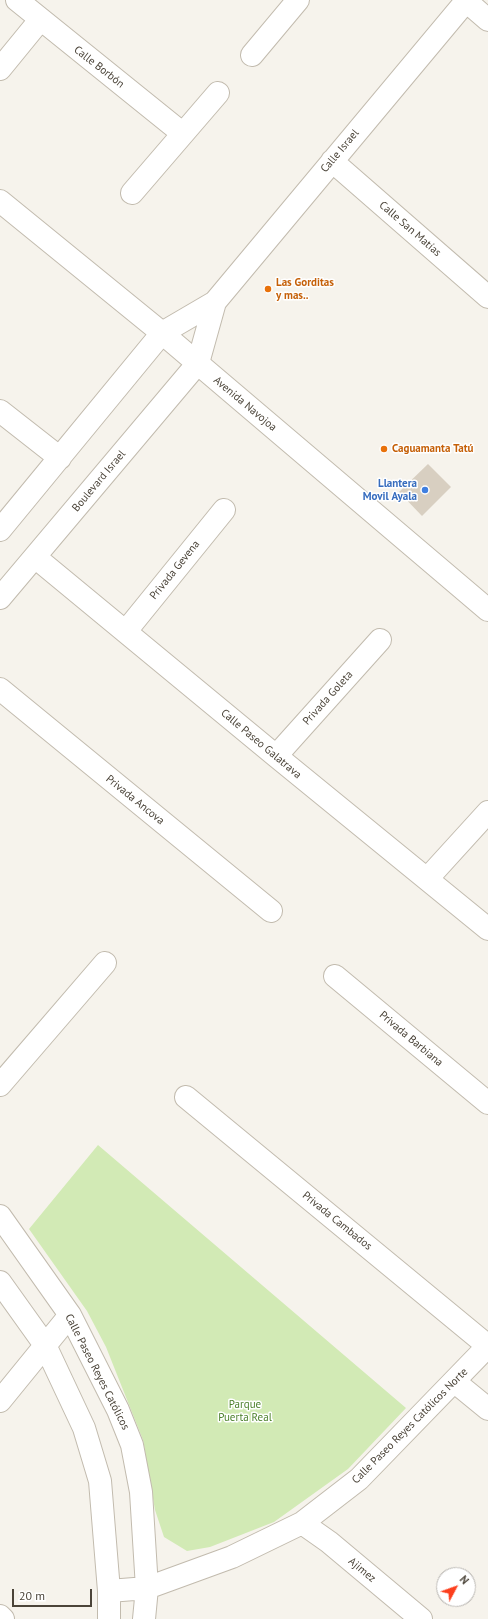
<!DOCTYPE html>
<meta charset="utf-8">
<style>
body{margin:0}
#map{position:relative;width:488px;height:1619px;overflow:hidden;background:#f6f3ec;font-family:"PT Sans",sans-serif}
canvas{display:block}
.north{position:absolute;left:436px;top:1567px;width:40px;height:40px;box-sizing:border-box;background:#fff;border:1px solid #b7b4b0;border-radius:50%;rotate:49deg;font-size:11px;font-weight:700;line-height:16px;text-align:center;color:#4b4439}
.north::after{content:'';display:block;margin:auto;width:14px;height:18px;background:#fc3f1d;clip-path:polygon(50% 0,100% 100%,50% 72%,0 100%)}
.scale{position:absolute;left:12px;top:1589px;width:80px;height:18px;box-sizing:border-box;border:2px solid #4b4439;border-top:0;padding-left:5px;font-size:12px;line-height:14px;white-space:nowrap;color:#4b4439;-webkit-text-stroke:3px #fff;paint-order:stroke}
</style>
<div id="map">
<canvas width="488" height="1619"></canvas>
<div class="north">N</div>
<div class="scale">20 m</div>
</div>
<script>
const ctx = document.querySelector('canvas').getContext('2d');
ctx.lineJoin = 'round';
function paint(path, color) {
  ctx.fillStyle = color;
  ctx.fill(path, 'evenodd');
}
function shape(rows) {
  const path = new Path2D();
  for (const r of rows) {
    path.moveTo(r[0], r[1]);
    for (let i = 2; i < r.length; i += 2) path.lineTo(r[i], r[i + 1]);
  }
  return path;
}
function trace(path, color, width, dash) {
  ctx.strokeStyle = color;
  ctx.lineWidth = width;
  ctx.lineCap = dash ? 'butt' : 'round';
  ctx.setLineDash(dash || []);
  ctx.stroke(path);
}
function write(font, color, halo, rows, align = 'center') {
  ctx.font = font + ' "PT Sans",sans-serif';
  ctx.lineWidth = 3;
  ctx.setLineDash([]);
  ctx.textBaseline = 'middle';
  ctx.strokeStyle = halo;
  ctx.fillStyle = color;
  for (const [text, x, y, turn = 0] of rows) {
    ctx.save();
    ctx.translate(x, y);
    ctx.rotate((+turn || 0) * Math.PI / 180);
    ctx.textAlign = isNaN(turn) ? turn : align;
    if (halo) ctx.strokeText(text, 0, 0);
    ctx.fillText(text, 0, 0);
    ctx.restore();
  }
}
paint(shape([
 [98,1145,406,1408,348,1469,274,1522,210,1547,187,1551,164,1537,155,1510,143,1440,106,1347,87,1311,29,1229]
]), '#d2eab5');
paint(shape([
 [428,464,451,487,422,516,399,492]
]), '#d8cfc1');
const minor = shape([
 [17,0,182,133],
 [466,1,488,20],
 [252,55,298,0],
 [0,69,40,20],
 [332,161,488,297],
 [132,193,218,93],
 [0,411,60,458],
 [0,530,162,333,215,302,467,0],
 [35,557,276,756,488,929],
 [0,598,198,363,215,302],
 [126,631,224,510],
 [0,689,271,911],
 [276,756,380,640],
 [427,879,488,812],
 [335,976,488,1103],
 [0,1085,105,963],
 [0,1216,70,1315,118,1410,132,1445,141,1492,147,1588,144,1619],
 [0,1282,45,1345,84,1428,100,1481,109,1591,109,1619],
 [455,1382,488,1409],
 [0,1401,70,1315],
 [302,1523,329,1542,421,1619],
 [109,1591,147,1588,232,1557,302,1523,359,1479,488,1346,186,1097],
 [0,1616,3,1619]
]);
const tertiary = shape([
 [0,201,162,333,488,610]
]);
trace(minor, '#c2bbae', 24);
trace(tertiary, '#c2bbae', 24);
trace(minor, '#fff', 22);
trace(tertiary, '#fff', 22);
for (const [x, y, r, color] of [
 [268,289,4,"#e8710a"],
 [384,449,4,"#e8710a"],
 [425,490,4,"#3f7fe0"]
]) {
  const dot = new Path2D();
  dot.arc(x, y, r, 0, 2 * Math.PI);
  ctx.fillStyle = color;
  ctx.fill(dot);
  trace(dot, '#fff', 1.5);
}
write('11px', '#4b4439', '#fff', [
 ["Calle Borbón",99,67,38],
 ["Calle Israel",340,151,-50],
 ["Calle San Matías",410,229,41],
 ["Avenida Navojoa",245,404,40],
 ["Boulevard Israel",99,481,-50],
 ["Privada Gevena",175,570,-51],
 ["Privada Goleta",328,698,-48],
 ["Calle Paseo Galatrava",261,744,40],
 ["Privada Ancova",135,800,39],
 ["Privada Barbiana",411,1039,40],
 ["Privada Cambados",337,1221,39],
 ["Calle Paseo Reyes Católicos",97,1372,63],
 ["Calle Paseo Reyes Católicos Norte",410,1426,-45],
 ["Ajimez",362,1570,40]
]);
write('bold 11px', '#c56008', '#fff', [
 ["Las Gorditas",276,283],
 ["y mas..",276,296],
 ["Caguamanta Tatú",392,449]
], 'left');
write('bold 11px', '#366cbe', '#fff', [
 ["Llantera",417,484],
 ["Movil Ayala",417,497]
], 'right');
write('11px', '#4a7f2a', '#fff', [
 ["Parque",245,1405],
 ["Puerta Real",245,1418]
]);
</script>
